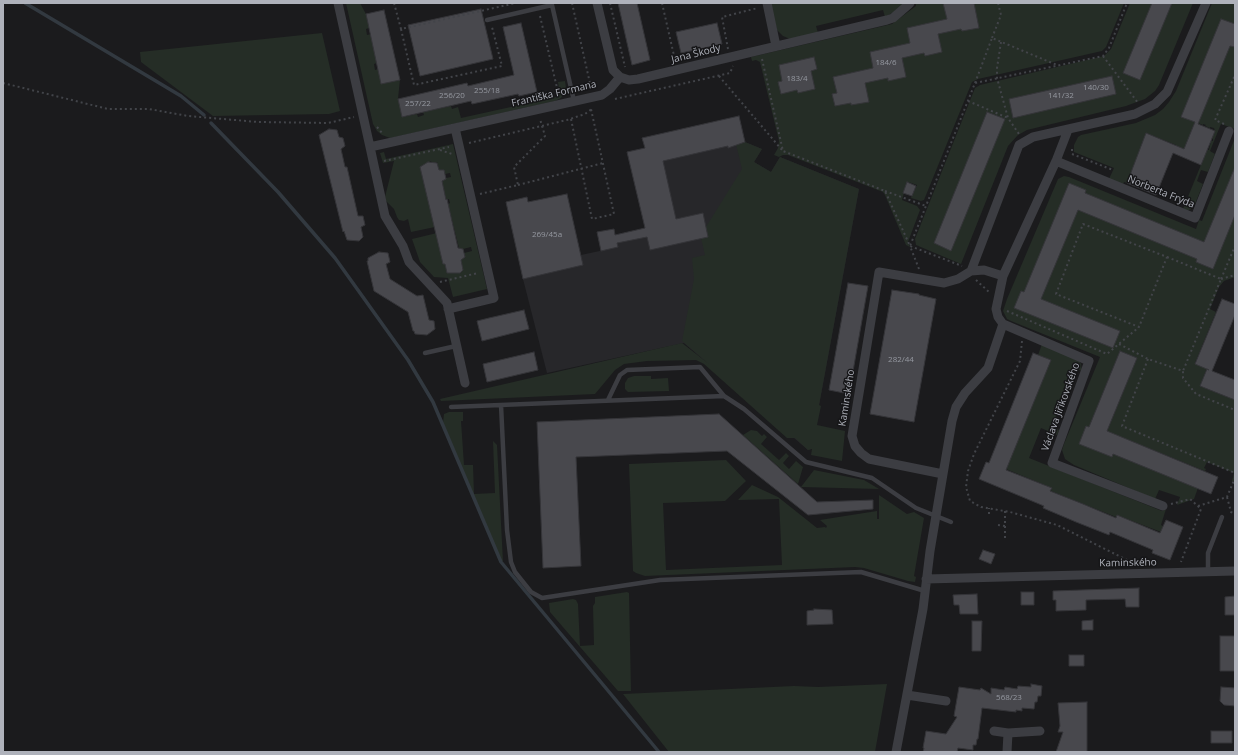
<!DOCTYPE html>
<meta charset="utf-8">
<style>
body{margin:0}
#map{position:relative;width:1238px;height:755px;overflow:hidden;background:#1b1b1d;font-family:"Open Sans",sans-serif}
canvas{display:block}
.frame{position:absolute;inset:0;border:4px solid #afb2bb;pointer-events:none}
</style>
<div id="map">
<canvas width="1238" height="755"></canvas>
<div class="frame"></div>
</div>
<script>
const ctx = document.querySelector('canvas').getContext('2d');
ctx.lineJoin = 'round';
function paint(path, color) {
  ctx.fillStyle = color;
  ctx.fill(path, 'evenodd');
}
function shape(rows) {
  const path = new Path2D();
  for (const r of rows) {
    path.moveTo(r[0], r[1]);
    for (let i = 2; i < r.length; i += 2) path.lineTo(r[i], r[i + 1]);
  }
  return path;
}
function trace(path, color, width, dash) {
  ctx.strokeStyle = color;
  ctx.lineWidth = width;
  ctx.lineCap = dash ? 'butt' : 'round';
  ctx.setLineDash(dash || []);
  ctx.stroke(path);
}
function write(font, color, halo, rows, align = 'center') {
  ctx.font = font + ' "Open Sans",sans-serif';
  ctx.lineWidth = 3;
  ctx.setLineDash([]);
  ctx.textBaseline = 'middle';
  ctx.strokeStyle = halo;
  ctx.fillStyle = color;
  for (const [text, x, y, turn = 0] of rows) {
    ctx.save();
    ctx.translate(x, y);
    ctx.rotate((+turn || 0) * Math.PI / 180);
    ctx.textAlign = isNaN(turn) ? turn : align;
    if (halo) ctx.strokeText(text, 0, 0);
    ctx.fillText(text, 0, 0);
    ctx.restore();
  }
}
paint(shape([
 [745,142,762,149,754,162,771,172,780,157,859,189,811,449,808,450,684,343,547,373,523,279,583,265,581,255,618,247,617,243,647,237,650,250,708,237,703,213,676,219,663,161]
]), '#27272a');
paint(shape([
 [346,3,360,3,366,14,369,28,366,29,367,35,371,34,377,63,374,64,375,70,378,69,400,79,398,99,403,117,417,114,418,117,424,115,423,112,451,106,452,109,458,107,461,118,556,97,559,89,558,82,565,81,566,88,564,93,561,98,555,101,395,137,390,138,382,135,377,131,373,124],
 [770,3,905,3,899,9,885,17,883,10,816,26,818,33,790,39,783,36,777,30],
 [916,3,1124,3,1106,47,1102,51,978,79,972,82,924,200,921,201,911,198,917,185,908,182,904,193,902,200,917,206,920,210,908,242,910,247,906,245,885,195,883,192,788,155,783,155,779,157,774,155,778,148,779,141,760,62,756,60,752,61,751,57,892,24,916,6],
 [1130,3,1193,3,1159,85,1155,91,1145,99,1126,106,1027,130,1018,135,1008,146,961,264,916,245,915,239,975,88,980,85,1104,56,1111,49],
 [1212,3,1235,3,1235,129,1221,124,1210,151,1215,154,1208,172,1201,170,1197,181,1203,184,1195,204,1191,209,1187,211,1183,209,1207,150,1209,150,1211,141,1213,141,1213,139,1212,138,1215,131,1214,128,1210,127,1210,128,1205,126,1206,125,1203,124,1203,125,1195,122,1182,155,1174,152,1176,145,1146,133,1127,183,1124,182,1123,185,1109,179,1114,168,1074,152,1074,145,1078,137,1081,135,1136,123,1155,115,1163,109,1169,102,1176,91],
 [322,33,340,111,329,114,213,116,141,62,140,52],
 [1235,138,1235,277,1224,281,1219,287,1210,309,1216,312,1195,363,1207,368,1200,386,1235,400,1235,481,1232,481,1234,473,1207,462,1204,468,1206,469,1205,471,1121,437,1106,434,1137,358,1120,351,1089,427,1086,426,1112,456,1113,454,1198,488,1194,499,1177,505,1180,497,1159,490,1155,499,1074,465,1065,459,1062,450,1064,444,1100,357,1011,321,1007,319,1003,311,1007,299,1058,179,1064,176,1069,177,1196,229,1199,220,1202,221],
 [745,142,762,149,754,162,771,172,780,157,859,189,819,405,821,406,817,425,845,431,842,461,811,455,812,449,808,450,795,438,787,438,704,364,696,360,647,361,624,364,615,370,595,394,441,401,440,399,682,343,709,364,682,341,694,279,692,258,705,255,701,238,708,236,706,227,742,169,736,144],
 [453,144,487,289,453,297,448,278,434,277,420,262,412,239,437,233,447,273,458,273,463,269,461,260,465,257,464,253,472,251,471,247,463,249,459,248,448,204,450,203,449,199,446,199,442,181,446,178,451,177,450,173,445,174,444,170,439,170,437,162,432,164,431,161,420,167,435,227,411,232,408,219,404,221,399,220,397,217,394,209,386,201,385,197,394,161,383,163,380,153,384,152,386,159],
 [1042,344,1079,361,1081,364,1082,371,1075,368,1052,426,1059,430,1057,435,1041,428,1029,458,1162,511,1166,509,1161,525,1163,526,1161,532,1117,515,1116,517,1051,491,1052,488,1006,469,1051,360,1038,355],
 [634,376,651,376,651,379,668,378,669,391,628,392,625,389,625,383,628,378],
 [449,412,463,412,463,421,461,421,464,465,473,465,474,494,495,493,493,441,497,445,503,562,501,560,443,423,444,414],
 [751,430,757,431,762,436,764,434,767,437,761,444,779,460,786,453,789,456,783,463,789,469,796,461,803,467,798,484,743,435],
 [726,460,746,481,725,501,663,503,666,570,782,565,779,499,738,500,752,485,778,497,817,528,825,527,826,528,827,526,820,520,845,516,877,511,877,519,879,519,879,495,907,514,914,512,924,518,914,576,916,577,915,582,908,581,864,568,855,567,645,576,636,573,633,571,629,464],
 [814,470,864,480,879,489,801,487],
 [627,592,629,593,631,691,618,691,550,612,549,603,573,599,576,600,578,604,580,646,594,645,593,606,595,603,595,597],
 [887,684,875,752,669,752,623,694,794,686,818,687]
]), '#252d26');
trace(shape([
 [25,3,181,96,204,115],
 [211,123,278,192,335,258,408,360,433,402,501,562,659,752]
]), '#323940', 3.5);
const building = shape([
 [618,3,637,3,650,60,632,65,618,3],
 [943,3,974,3,979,28,962,31,961,29,938,34,942,52,925,56,924,53,902,58,906,77,888,81,888,78,865,83,869,102,851,105,851,103,835,106,832,94,837,93,833,77,873,68,870,52,910,43,907,28,947,19,943,3],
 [1152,3,1172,3,1140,80,1123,73,1152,3],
 [481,9,493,59,420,76,408,25,481,9],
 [384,10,400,80,381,84,366,14,384,10],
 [1221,19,1235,24,1235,47,1230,46,1198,124,1215,131,1201,165,1173,153,1156,195,1127,183,1146,133,1184,149,1195,122,1181,117,1221,19],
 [521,23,537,92,519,96,518,94,472,104,471,101,402,117,398,99,467,83,468,86,514,75,503,27,521,23],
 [717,23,722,44,681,53,676,32,717,23],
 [814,57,817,69,811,71,815,89,798,93,797,90,781,94,778,82,782,81,779,65,814,57],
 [1112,76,1116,94,1013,118,1009,99,1112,76],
 [987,112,1005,119,951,251,934,243,987,112],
 [739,116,745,142,728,148,728,146,663,161,676,219,703,213,708,237,650,250,647,237,617,243,618,247,601,251,597,232,614,229,615,235,645,228,627,152,645,148,642,138,739,116],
 [329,129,337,130,339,137,343,138,345,146,341,149,345,167,347,167,358,216,363,216,365,225,361,227,363,237,359,241,347,240,344,231,343,232,319,135,329,129],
 [428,162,437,163,439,170,444,170,446,179,442,181,446,200,447,199,458,248,463,249,465,257,461,260,463,270,460,273,447,273,445,264,443,264,420,167,428,162],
 [1235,167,1235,215,1213,269,1196,262,1197,259,1078,210,1041,299,1120,331,1113,348,1014,308,1021,291,1024,292,1069,183,1086,190,1085,193,1204,242,1235,167],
 [907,182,916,186,912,196,903,193,907,182],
 [567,194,583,265,523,279,506,202,527,197,528,202,567,194],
 [379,252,388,253,390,262,386,264,390,279,417,296,423,295,429,320,434,321,435,329,427,335,415,334,414,331,413,331,408,312,374,291,367,261,368,261,368,258,379,252],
 [848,283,868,286,849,394,829,390,848,283],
 [892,290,919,294,919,295,936,299,914,422,870,414,892,290],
 [1222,299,1235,304,1235,315,1212,371,1235,380,1235,400,1200,386,1207,369,1209,370,1195,364,1222,299],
 [524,310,529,329,482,341,477,321,489,318,524,310],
 [1120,351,1137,358,1107,431,1218,477,1211,494,1113,454,1112,457,1079,444,1086,426,1089,427,1120,351],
 [534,352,538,370,487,382,483,364,534,352],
 [1033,353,1051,360,1006,470,1052,488,1050,491,1083,504,1116,518,1117,515,1160,533,1166,520,1183,527,1170,560,1152,553,1153,550,1110,532,1109,535,1076,522,1043,508,1044,506,979,479,986,462,989,463,1033,353],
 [719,414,817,502,873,500,873,509,808,515,727,451,576,457,581,566,543,568,537,422,719,414],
 [983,550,995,554,991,564,979,559,983,550],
 [1139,588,1139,607,1126,607,1125,599,1086,600,1086,610,1056,611,1056,600,1053,600,1053,591,1139,588],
 [1021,592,1034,592,1034,605,1021,605,1021,592],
 [977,594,978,614,960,614,959,605,954,605,953,595,977,594],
 [1235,596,1235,615,1225,615,1225,597,1235,596],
 [814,609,832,610,833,624,807,625,807,611,814,610,814,609],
 [1093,620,1093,630,1082,630,1082,621,1093,620],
 [972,621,982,621,981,651,972,651,972,621],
 [1220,636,1235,636,1235,671,1220,671,1220,636],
 [1069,655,1084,655,1084,666,1069,666,1069,655],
 [1031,684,1042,686,1041,696,1038,696,1037,702,1035,702,1034,709,1022,708,1022,711,1016,710,1016,712,982,708,978,739,977,739,976,745,973,745,973,750,958,748,957,752,923,752,924,748,923,748,926,731,946,734,957,717,954,716,959,687,980,690,981,688,991,694,991,688,1004,690,1005,687,1017,689,1018,686,1031,687,1031,684],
 [1221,687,1235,688,1235,706,1224,705,1220,701,1221,687],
 [1087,702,1087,752,1056,752,1063,732,1058,732,1060,726,1058,703,1087,702],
 [1211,731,1232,731,1232,743,1211,743,1211,731]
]);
paint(building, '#48484d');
trace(building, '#353539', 1);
trace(shape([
 [394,3,401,29,516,3],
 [572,3,591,88],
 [610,3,625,67],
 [662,3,675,60],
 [540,16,558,92,557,95],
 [401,29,414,85,502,66,492,27],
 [992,38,1001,15,998,3],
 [1001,42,997,68,997,78,1008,118,1019,134],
 [728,49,722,17,758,8],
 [1103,56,1138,103],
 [762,59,783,151,885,191,910,246,975,83,1103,56,1109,48,1127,3],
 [719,76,782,150],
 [3,83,108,109,149,109,188,116,258,122,328,123,354,117],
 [975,83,992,38,1057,65],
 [615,99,730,73,733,66],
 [968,101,1008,118],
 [571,119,592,219,614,214,591,109],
 [1224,124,1215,120,1235,75],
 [377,127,383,134],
 [469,143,567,120,585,114,593,108],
 [1072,149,1072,154,1113,170],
 [440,150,452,154],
 [384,161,449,147],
 [518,185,603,163],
 [885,191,926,206],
 [480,194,518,185,514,167,545,136,540,119],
 [1167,257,1221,279,1183,371],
 [919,269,910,246,962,266],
 [1221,279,1235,246],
 [1221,279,1235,275],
 [976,280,989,292],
 [440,282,478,273],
 [1007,311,1107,354,1139,327,1056,294,1083,224,1167,257,1139,327],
 [1022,341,1020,361,974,454,968,471,966,487,970,501,981,507,1010,512,1057,525,1135,564],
 [1119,344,1148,359,1183,371,1183,378,1196,394,1235,410],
 [1148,359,1122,426,1235,473],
 [1227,497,1231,512,1235,514],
 [1171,504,1190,499,1201,509,1181,562],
 [1198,506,1227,497,1235,478],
 [989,514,989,508],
 [998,525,1005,526],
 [1005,538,1005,511]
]), '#424449', 2, [2, 3]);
trace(shape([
 [487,20,552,5,574,101],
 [425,353,456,346],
 [608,400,620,375,627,370,700,367,724,396],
 [501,405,507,530,511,562,515,572,531,592,542,598,660,580,861,572,925,591],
 [451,407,724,396,744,409,806,462,872,478,916,508,951,522],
 [1208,572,1208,553,1222,517]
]), '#3c3d42', 4.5);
trace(shape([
 [338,3,370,147,602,95,610,89,620,77],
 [597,3,613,70,620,77,629,80,638,79,887,20,893,18,908,5,910,3],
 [767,3,776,46],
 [1068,130,1056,161,1003,276,996,309,998,317,1003,324,1089,361,1052,463,1163,506],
 [370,147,385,216,403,246,409,262,447,303,465,383],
 [1056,161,1195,218,1229,131],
 [971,271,1019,145,1033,137,1135,114,1155,104,1167,92,1206,3],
 [971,271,984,270,1003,276],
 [448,309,494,298,455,128],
 [943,474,869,459,861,453,855,446,852,436,879,272,944,283,958,279,971,271],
 [926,579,1235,571],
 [907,695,946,701],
 [994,731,1008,733],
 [896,752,923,609,930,551,952,421,956,407,965,393,988,368,1003,324],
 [1007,752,1008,733,1040,731]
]), '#3c3d42', 9);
write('8px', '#9598a0', null, [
 ["184/6",886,63],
 ["183/4",797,79],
 ["140/30",1096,88],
 ["255/18",487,91],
 ["256/20",452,96],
 ["141/32",1061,96],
 ["257/22",418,104],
 ["269/45a",547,235],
 ["282/44",901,360],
 ["568/23",1009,698]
]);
write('10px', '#afb2bb', '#161618', [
 ["Jana Škody",696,54,-14],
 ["Františka Formana",554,94,-13],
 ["Norberta Frýda",1161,192,22],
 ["Kaminského",847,398,-81],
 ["Václava Jiřikovského",1061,407,-70],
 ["Kaminského",1128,563,-1]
]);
</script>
